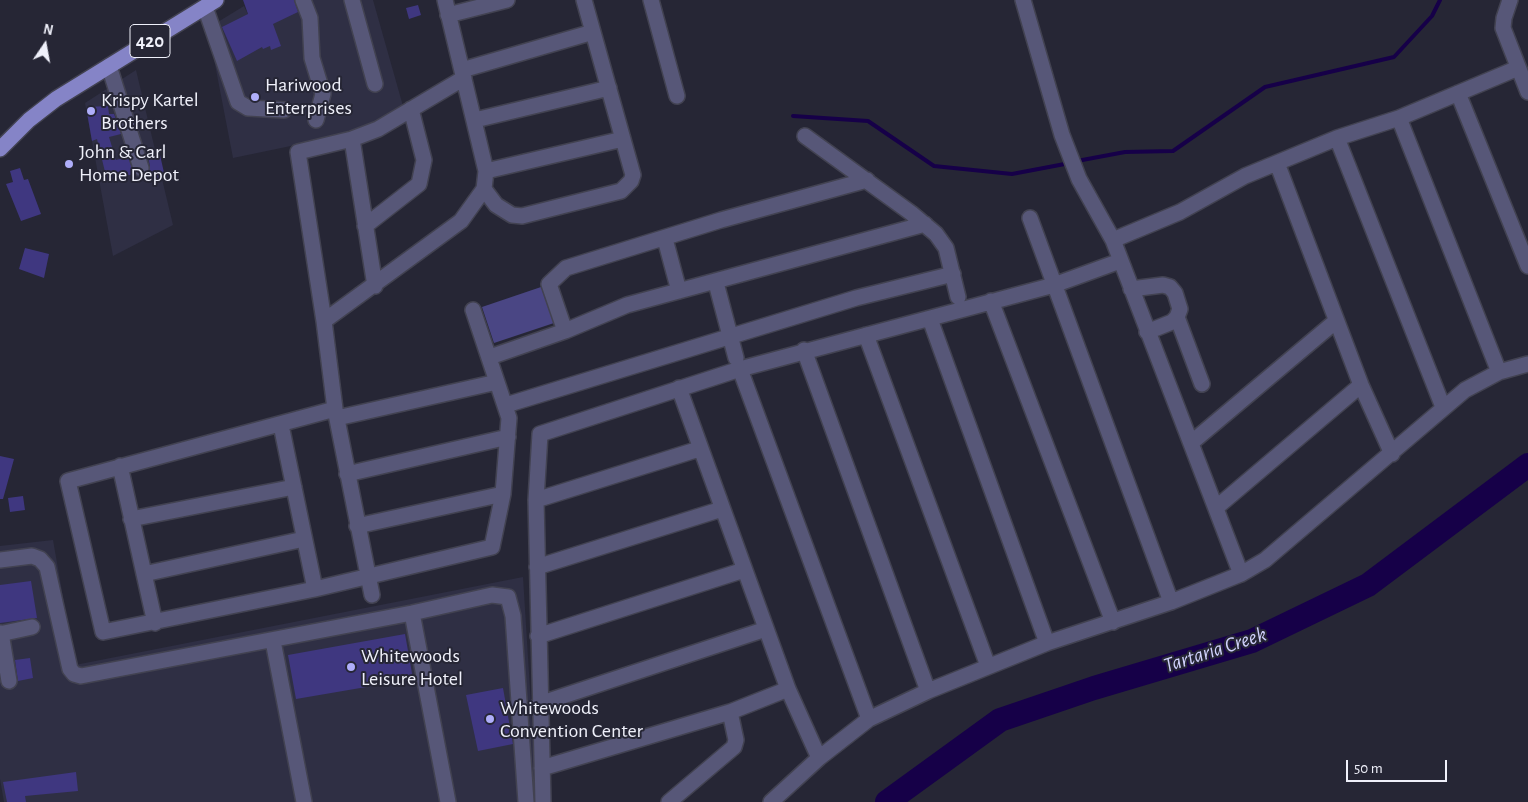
<!DOCTYPE html>
<style>
body{margin:0}
#map{position:relative;width:1528px;height:802px;overflow:hidden;background:#262635;font-family:"Alegreya Sans",sans-serif}
canvas{display:block}
.north{position:absolute;left:20px;top:20px;width:50px;height:50px;-webkit-text-stroke:4px #262635;paint-order:stroke;rotate:12deg;font-size:14px;font-weight:700;line-height:20px;text-align:center;color:#eff0fa}
.north::after{content:'';display:block;margin:auto;width:18px;height:22px;background:#eff0fa;clip-path:polygon(50% 0,100% 100%,50% 72%,0 100%)}
.scale{position:absolute;left:1346px;top:760px;width:101px;height:22px;box-sizing:border-box;border:2px solid #eff0fa;border-top:0;padding-left:6px;font-size:15px;line-height:18px;white-space:nowrap;color:#eff0fa;-webkit-text-stroke:4px #262635;paint-order:stroke}
</style>
<div id="map">
<canvas width="1528" height="802"></canvas>
<div class="north">N</div>
<div class="scale">50 m</div>
</div>
<script>
const ctx = document.querySelector('canvas').getContext('2d');
ctx.lineJoin = 'round';
function paint(path, color) {
  ctx.fillStyle = color;
  ctx.fill(path, 'evenodd');
}
function shape(rows) {
  const path = new Path2D();
  for (const r of rows) {
    path.moveTo(r[0], r[1]);
    for (let i = 2; i < r.length; i += 2) path.lineTo(r[i], r[i + 1]);
  }
  return path;
}
function trace(path, color, width, dash) {
  ctx.strokeStyle = color;
  ctx.lineWidth = width;
  ctx.lineCap = dash ? 'butt' : 'round';
  ctx.setLineDash(dash || []);
  ctx.stroke(path);
}
function write(font, color, halo, rows, align = 'center') {
  ctx.font = font + ' "Alegreya Sans",sans-serif';
  ctx.lineWidth = 4;
  ctx.setLineDash([]);
  ctx.textBaseline = 'middle';
  ctx.strokeStyle = halo;
  ctx.fillStyle = color;
  for (const [text, x, y, turn = 0] of rows) {
    ctx.save();
    ctx.translate(x, y);
    ctx.rotate((+turn || 0) * Math.PI / 180);
    ctx.textAlign = isNaN(turn) ? turn : align;
    if (halo) ctx.strokeText(text, 0, 0);
    ctx.fillText(text, 0, 0);
    ctx.restore();
  }
}
paint(shape([
 [268,0,373,0,403,106,358,132,233,158,208,28,244,6,255,29],
 [136,70,173,225,113,256,85,103],
 [53,540,75,665,523,577,537,802,4,802,0,779,0,546]
]), '#2f2f44');
paint(shape([
 [541,287,554,323,494,343,482,307]
]), '#4a4684');
trace(shape([
 [793,116,868,121,934,166,1012,174,1070,163],
 [1077,161,1125,152,1173,151,1265,87,1394,57,1432,16,1440,0]
]), '#160048', 4);
trace(shape([
 [887,802,1000,720,1094,688,1252,641,1368,585,1528,465]
]), '#160048', 24);
paint(shape([
 [243,0,294,0,298,12,273,24,281,46,271,50,270,46,263,49,262,47,237,61,222,27,248,14],
 [418,5,421,15,409,19,406,8],
 [108,106,109,114,114,114,121,134,109,137,116,160,128,157,134,174,107,180,97,139,92,141,86,107],
 [160,155,165,177,149,182,147,175,150,166,148,157],
 [20,168,24,180,28,179,41,214,21,221,6,184,13,182,10,171],
 [25,248,49,254,44,278,19,269],
 [0,456,14,459,3,499,0,499],
 [23,496,25,510,10,512,8,498],
 [31,581,37,618,0,623,0,585],
 [405,634,413,679,296,699,288,655],
 [30,658,33,678,18,681,15,660],
 [503,688,513,744,478,751,466,695],
 [76,772,78,791,25,796,26,802,7,802,3,782]
]), '#3f3780');
const minor = shape([
 [303,0,310,18,312,58,323,94,316,120],
 [352,0,375,84],
 [651,0,677,96],
 [1023,0,1062,135,1079,179,1113,240,1241,574],
 [1510,0,1504,18,1503,28,1528,92],
 [205,7,238,102,248,108,284,110],
 [448,15,507,0],
 [109,66,141,168],
 [462,70,593,32],
 [1458,93,1528,266],
 [1399,118,1499,372],
 [475,120,609,88],
 [805,136,911,213,936,234,946,248,958,297],
 [1337,138,1443,407],
 [352,139,375,286],
 [1277,163,1361,385,1392,454],
 [486,171,623,139],
 [484,189,496,205,512,215,522,216,621,191,631,181,633,175,584,0],
 [1030,218,1171,602],
 [365,226,419,184,424,160,411,109],
 [665,239,679,291],
 [1113,240,1180,212,1245,176,1337,138,1399,118,1518,68],
 [716,283,736,358],
 [1131,289,1163,285,1170,287,1175,293,1180,309,1177,317,1172,322,1147,332],
 [991,301,1113,622],
 [1177,317,1202,384],
 [930,319,1047,643],
 [324,321,461,221,484,189,486,171,445,0],
 [565,331,549,284,566,268,721,220,867,180],
 [866,335,988,666],
 [804,350,928,691],
 [490,357,565,331,627,305,925,224],
 [740,369,869,719],
 [679,388,788,689,819,758],
 [506,405,856,298,953,274],
 [335,409,68,481,103,632,315,589,492,547,503,494,509,418,473,310],
 [337,418,497,382],
 [281,425,315,589],
 [1191,443,1336,321],
 [120,466,155,623],
 [347,474,508,437],
 [536,500,699,449],
 [1217,507,1361,385],
 [131,519,294,487],
 [357,526,503,494],
 [0,560,32,556,40,559,47,567,70,669,74,674,81,676,412,613,492,595,508,597,513,616,526,802],
 [537,567,722,509],
 [144,574,304,539],
 [372,595,335,409,324,321,298,152,352,139,378,129,464,78],
 [412,613,448,802],
 [1,633,9,681],
 [0,634,32,627],
 [538,636,744,570],
 [273,641,304,802],
 [539,704,766,629],
 [542,768,730,712,788,689],
 [543,802,536,500,540,434,740,369,1054,285,1120,261],
 [669,802,734,747,736,740,730,712],
 [771,802,819,758,869,719,928,691,1047,643,1171,602,1241,574,1265,560,1465,390,1499,372,1528,364]
]);
const major = shape([
 [0,149,29,120,56,99,216,0]
]);
trace(minor, '#424251', 18);
trace(major, '#424251', 18);
trace(minor, '#575778', 15);
trace(major, '#8584c7', 15);
for (const [x, y, r, color] of [
 [255,97,5,"#afaefa"],
 [91,111,5,"#afaefa"],
 [69,164,5,"#afaefa"],
 [351,667,5,"#afaefa"],
 [490,719,5,"#afaefa"]
]) {
  const dot = new Path2D();
  dot.arc(x, y, r, 0, 2 * Math.PI);
  ctx.fillStyle = color;
  ctx.fill(dot);
  trace(dot, '#262635', 2);
}
for (const [x, y, w] of [
 [150,41,40]
]) {
  const box = new Path2D();
  box.roundRect(x - w / 2, y - 16.5, w, 33, 4);
  ctx.fillStyle = '#262635';
  ctx.fill(box);
  trace(box, '#eff0fa', 1);
}
write('bold 19px', '#eff0fa', null, [
 ["420",150,41]
]);
write('20px', '#eff0fa', '#262635', [
 ["Hariwood",265,85],
 ["Enterprises",265,108],
 ["Krispy Kartel",101,100],
 ["Brothers",101,123],
 ["John & Carl",79,152],
 ["Home Depot",79,175],
 ["Whitewoods",361,656],
 ["Leisure Hotel",361,679],
 ["Whitewoods",500,708],
 ["Convention Center",500,731]
], 'left');
write('italic 21px', '#d0d1fc', '#262635', [
 ["Tartaria Creek",1215,650,-18]
]);
</script>
